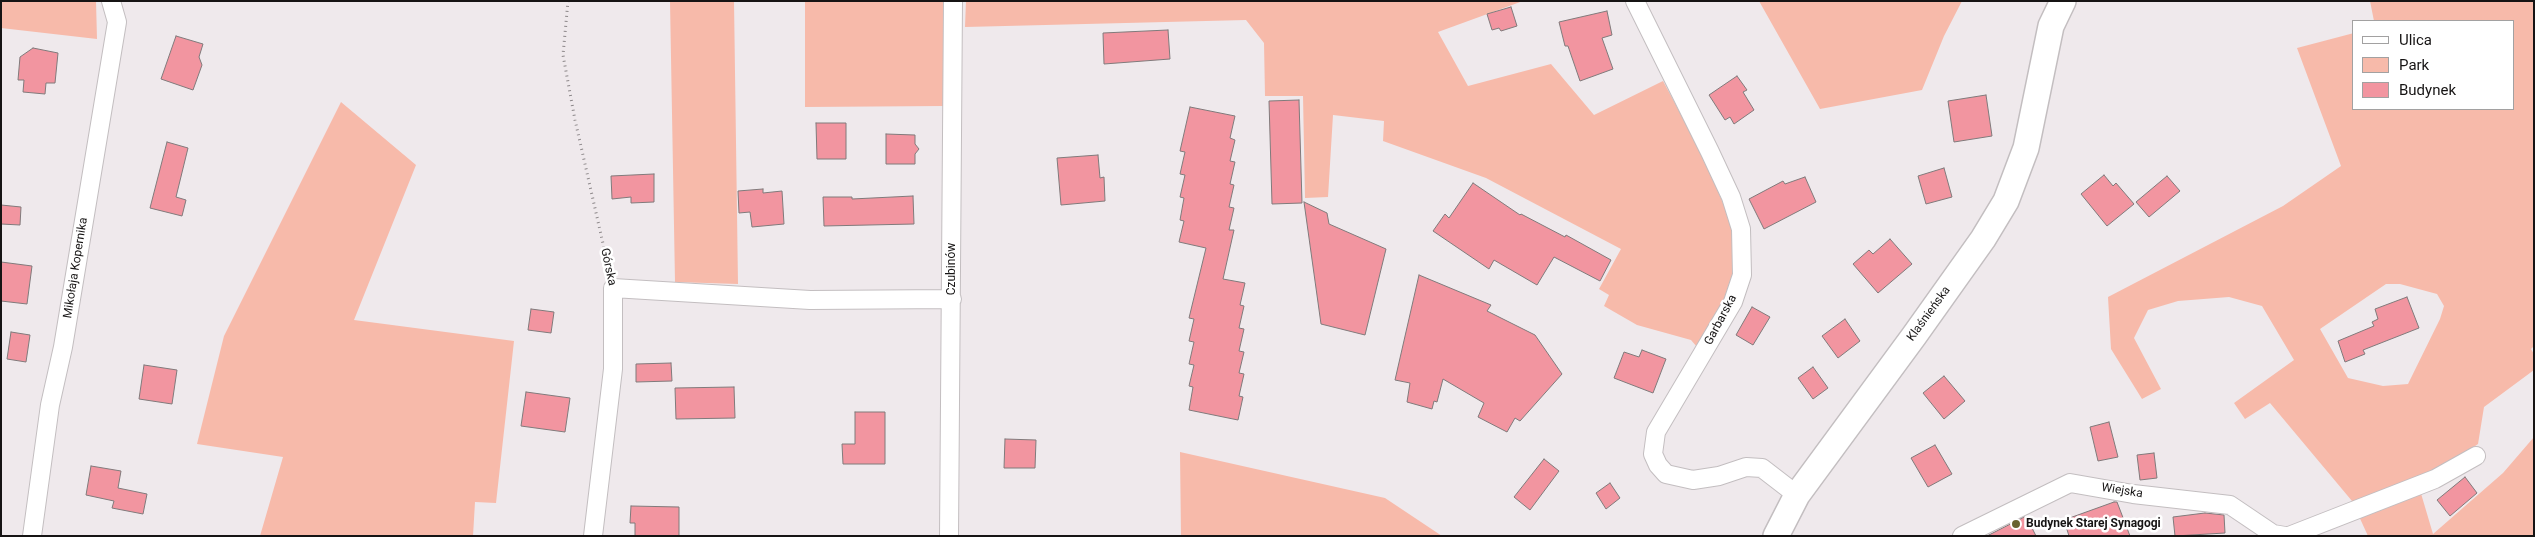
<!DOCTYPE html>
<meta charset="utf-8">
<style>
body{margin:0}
#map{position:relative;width:2535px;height:537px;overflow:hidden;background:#efe9ec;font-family:Roboto,sans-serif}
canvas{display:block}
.frame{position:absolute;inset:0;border:2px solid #161414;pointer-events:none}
.legend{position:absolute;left:2352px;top:20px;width:162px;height:90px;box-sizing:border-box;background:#fff;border:1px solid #a2a1a1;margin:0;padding:6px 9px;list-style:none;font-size:15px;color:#161414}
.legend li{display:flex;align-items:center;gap:10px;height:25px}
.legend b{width:25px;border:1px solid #a2a1a1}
</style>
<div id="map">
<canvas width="2535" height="537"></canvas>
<div class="frame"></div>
<ul class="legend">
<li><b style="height:6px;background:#fff"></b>Ulica</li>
<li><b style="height:14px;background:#f7baaa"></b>Park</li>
<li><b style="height:14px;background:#f295a0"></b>Budynek</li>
</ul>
</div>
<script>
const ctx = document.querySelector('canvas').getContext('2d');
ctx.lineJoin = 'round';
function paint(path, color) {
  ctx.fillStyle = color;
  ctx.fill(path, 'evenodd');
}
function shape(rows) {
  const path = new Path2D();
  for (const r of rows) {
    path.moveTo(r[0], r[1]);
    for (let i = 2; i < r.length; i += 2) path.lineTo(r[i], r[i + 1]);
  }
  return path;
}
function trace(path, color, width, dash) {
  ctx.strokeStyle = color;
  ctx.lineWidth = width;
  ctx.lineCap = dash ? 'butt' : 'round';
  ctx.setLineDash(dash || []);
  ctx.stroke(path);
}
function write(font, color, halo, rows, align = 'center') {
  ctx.font = font + ' Roboto,sans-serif';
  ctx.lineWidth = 5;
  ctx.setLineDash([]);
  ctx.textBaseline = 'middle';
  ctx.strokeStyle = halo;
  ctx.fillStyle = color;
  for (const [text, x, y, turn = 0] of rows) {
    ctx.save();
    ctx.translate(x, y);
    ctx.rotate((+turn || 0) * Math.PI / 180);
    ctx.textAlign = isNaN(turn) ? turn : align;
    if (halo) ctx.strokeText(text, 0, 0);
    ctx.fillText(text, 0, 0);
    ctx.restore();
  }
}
paint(shape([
 [1,1,96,1,97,39,1,28],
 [670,1,734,1,738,284,675,282],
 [805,1,944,1,943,106,805,107],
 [966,1,1523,1,1438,32,1468,86,1551,64,1594,115,1663,81,1704,157,1732,225,1738,256,1729,295,1697,347,1691,340,1637,325,1604,306,1609,295,1599,289,1621,249,1486,178,1383,141,1384,121,1333,115,1328,197,1305,198,1303,96,1265,96,1264,43,1246,20,965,27],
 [1759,1,1962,1,1944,36,1922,90,1820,109],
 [2370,1,2534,1,2534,346,2531,349,2534,354,2534,370,2484,407,2478,444,2438,471,2417,480,2433,534,2503,473,2534,437,2534,536,2368,536,2352,501,2270,403,2245,419,2234,403,2294,360,2262,306,2229,297,2178,301,2148,310,2134,338,2161,389,2142,399,2111,349,2108,297,2283,206,2341,166,2297,48,2354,33,2354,109,2514,109,2514,21,2374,21],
 [2386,284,2400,284,2437,294,2444,306,2440,319,2408,384,2383,386,2348,378,2320,329],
 [341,102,416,165,354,320,514,341,496,503,475,502,473,536,260,536,283,457,197,444,224,336],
 [1180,452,1385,498,1442,536,1181,536]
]), '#f7baaa');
const building = shape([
 [1511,7,1517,26,1501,31,1499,28,1492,30,1487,14,1511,7],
 [1607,11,1612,35,1602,38,1613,69,1580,81,1568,46,1565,46,1559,22,1607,11],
 [1168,30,1170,59,1104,64,1103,33,1168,30],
 [176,36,203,44,199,57,202,65,193,90,161,79,176,36],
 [33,48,58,53,55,83,46,83,45,94,23,92,24,80,18,80,20,57,33,48],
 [1737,76,1747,90,1743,92,1754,110,1734,124,1730,117,1725,120,1709,95,1737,76],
 [1986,95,1992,136,1954,142,1948,101,1986,95],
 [1299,100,1302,203,1272,204,1269,101,1299,100],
 [1190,107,1235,116,1230,138,1235,140,1230,161,1235,162,1230,184,1234,185,1229,207,1234,208,1229,230,1234,230,1223,279,1245,283,1240,305,1244,306,1239,328,1244,329,1239,351,1244,352,1239,373,1244,374,1239,396,1243,397,1238,420,1189,410,1193,387,1189,386,1194,365,1189,364,1194,342,1189,341,1194,319,1189,318,1206,248,1179,242,1184,221,1180,220,1184,198,1180,197,1185,175,1180,174,1185,152,1180,151,1190,107],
 [816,123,846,123,846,159,817,159,816,123],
 [886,134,915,135,915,144,919,149,915,154,915,164,886,164,886,134],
 [167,142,188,148,176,197,186,200,182,216,150,208,167,142],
 [1098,155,1100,178,1104,177,1105,201,1061,205,1057,158,1098,155],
 [1944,168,1952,197,1926,204,1918,176,1944,168],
 [654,174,654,202,631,203,631,197,612,199,611,176,654,174],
 [2104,175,2113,186,2116,183,2134,204,2107,226,2081,194,2104,175],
 [2167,176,2180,191,2149,217,2136,202,2167,176],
 [1805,177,1816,202,1764,229,1749,199,1783,181,1785,184,1805,177],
 [1473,183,1520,215,1521,214,1565,237,1566,235,1611,260,1600,281,1554,257,1537,285,1494,260,1489,269,1433,231,1445,214,1449,218,1473,183],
 [763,189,763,193,782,191,784,224,752,227,750,212,739,213,738,191,763,189],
 [913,196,914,224,824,226,823,197,852,197,852,199,913,196],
 [1304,202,1327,213,1329,224,1386,249,1365,335,1321,324,1304,202],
 [1,205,21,207,20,225,1,224,1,205],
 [1890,239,1912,264,1878,293,1853,264,1869,250,1873,254,1890,239],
 [1,262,32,266,27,304,1,301,1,262],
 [1419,275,1491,305,1487,311,1535,335,1562,374,1520,421,1515,418,1507,432,1478,417,1484,403,1443,379,1437,402,1434,401,1432,409,1407,402,1410,383,1395,380,1419,275],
 [2407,297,2419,328,2363,350,2365,354,2345,362,2338,341,2374,326,2372,322,2378,319,2375,309,2407,297],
 [1752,307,1770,317,1753,345,1736,335,1752,307],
 [531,309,554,312,551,333,528,330,531,309],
 [1845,319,1860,341,1838,358,1822,336,1845,319],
 [11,332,30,335,26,362,7,359,11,332],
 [1642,350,1666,359,1653,393,1614,378,1624,352,1639,357,1642,350],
 [671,363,672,381,636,382,636,364,671,363],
 [144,365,177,370,172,404,139,399,144,365],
 [1813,367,1828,388,1813,399,1798,378,1813,367],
 [1944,376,1965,401,1944,419,1923,393,1944,376],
 [734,387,735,418,676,419,675,388,734,387],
 [526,392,570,398,565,432,521,426,526,392],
 [855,412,885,412,885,464,843,464,842,444,855,444,855,412],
 [2109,422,2118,457,2098,461,2090,427,2109,422],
 [1005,439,1036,440,1035,468,1004,468,1005,439],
 [1935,445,1952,474,1928,487,1911,458,1935,445],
 [2154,453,2157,478,2140,480,2137,455,2154,453],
 [1544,459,1559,471,1530,510,1514,497,1544,459],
 [91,466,121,471,118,488,147,494,143,514,112,508,114,501,86,495,91,466],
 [2465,477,2477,493,2450,516,2437,500,2465,477],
 [1610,483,1620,498,1606,509,1596,493,1610,483],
 [2114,502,2117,502,2130,536,2069,536,2064,520,2114,502],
 [631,506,679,507,679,536,635,536,635,523,630,523,631,506],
 [2205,513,2224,515,2225,533,2175,536,2173,517,2205,513],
 [2026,516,2036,536,1987,536,2026,516]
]);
paint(building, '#f295a0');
trace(building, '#807a7b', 1);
const street = shape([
 [1635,1,1710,152,1731,197,1741,229,1742,275,1733,302,1656,432,1653,454,1658,465,1666,474,1693,480,1719,476,1746,467,1762,468,1797,495],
 [32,536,50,405,63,347,117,22,111,1],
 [593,536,613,369,613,288,810,300,952,299],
 [949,536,953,1],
 [1962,536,2070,483,2133,494,2230,505,2273,534,2285,536],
 [2289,536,2435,479,2476,456]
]);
const secondary = shape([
 [1776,536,1797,495,1914,336,1983,239,2006,201,2026,148,2051,26,2063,1]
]);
trace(street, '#c3bec0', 20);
trace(secondary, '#c3bec0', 28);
trace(shape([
 [568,1,563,55,575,120,609,270]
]), '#8d888a', 3, [1, 4]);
trace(street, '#fff', 18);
trace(secondary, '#fff', 25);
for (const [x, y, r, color] of [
 [2016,524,5,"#686330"]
]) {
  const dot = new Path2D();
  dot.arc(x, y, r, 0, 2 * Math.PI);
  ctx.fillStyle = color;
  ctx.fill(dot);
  trace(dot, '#fff', 2);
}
write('12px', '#161414', '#fff', [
 ["Górska",608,267,78],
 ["Mikołaja Kopernika",76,268,-81],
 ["Czubinów",952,269,-90],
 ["Klaśnieńska",1929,314,-54],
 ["Garbarska",1721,320,-62],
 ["Wiejska",2122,491,9]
]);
write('bold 12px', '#161414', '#fff', [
 ["Budynek Starej Synagogi",2026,524]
], 'left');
</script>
